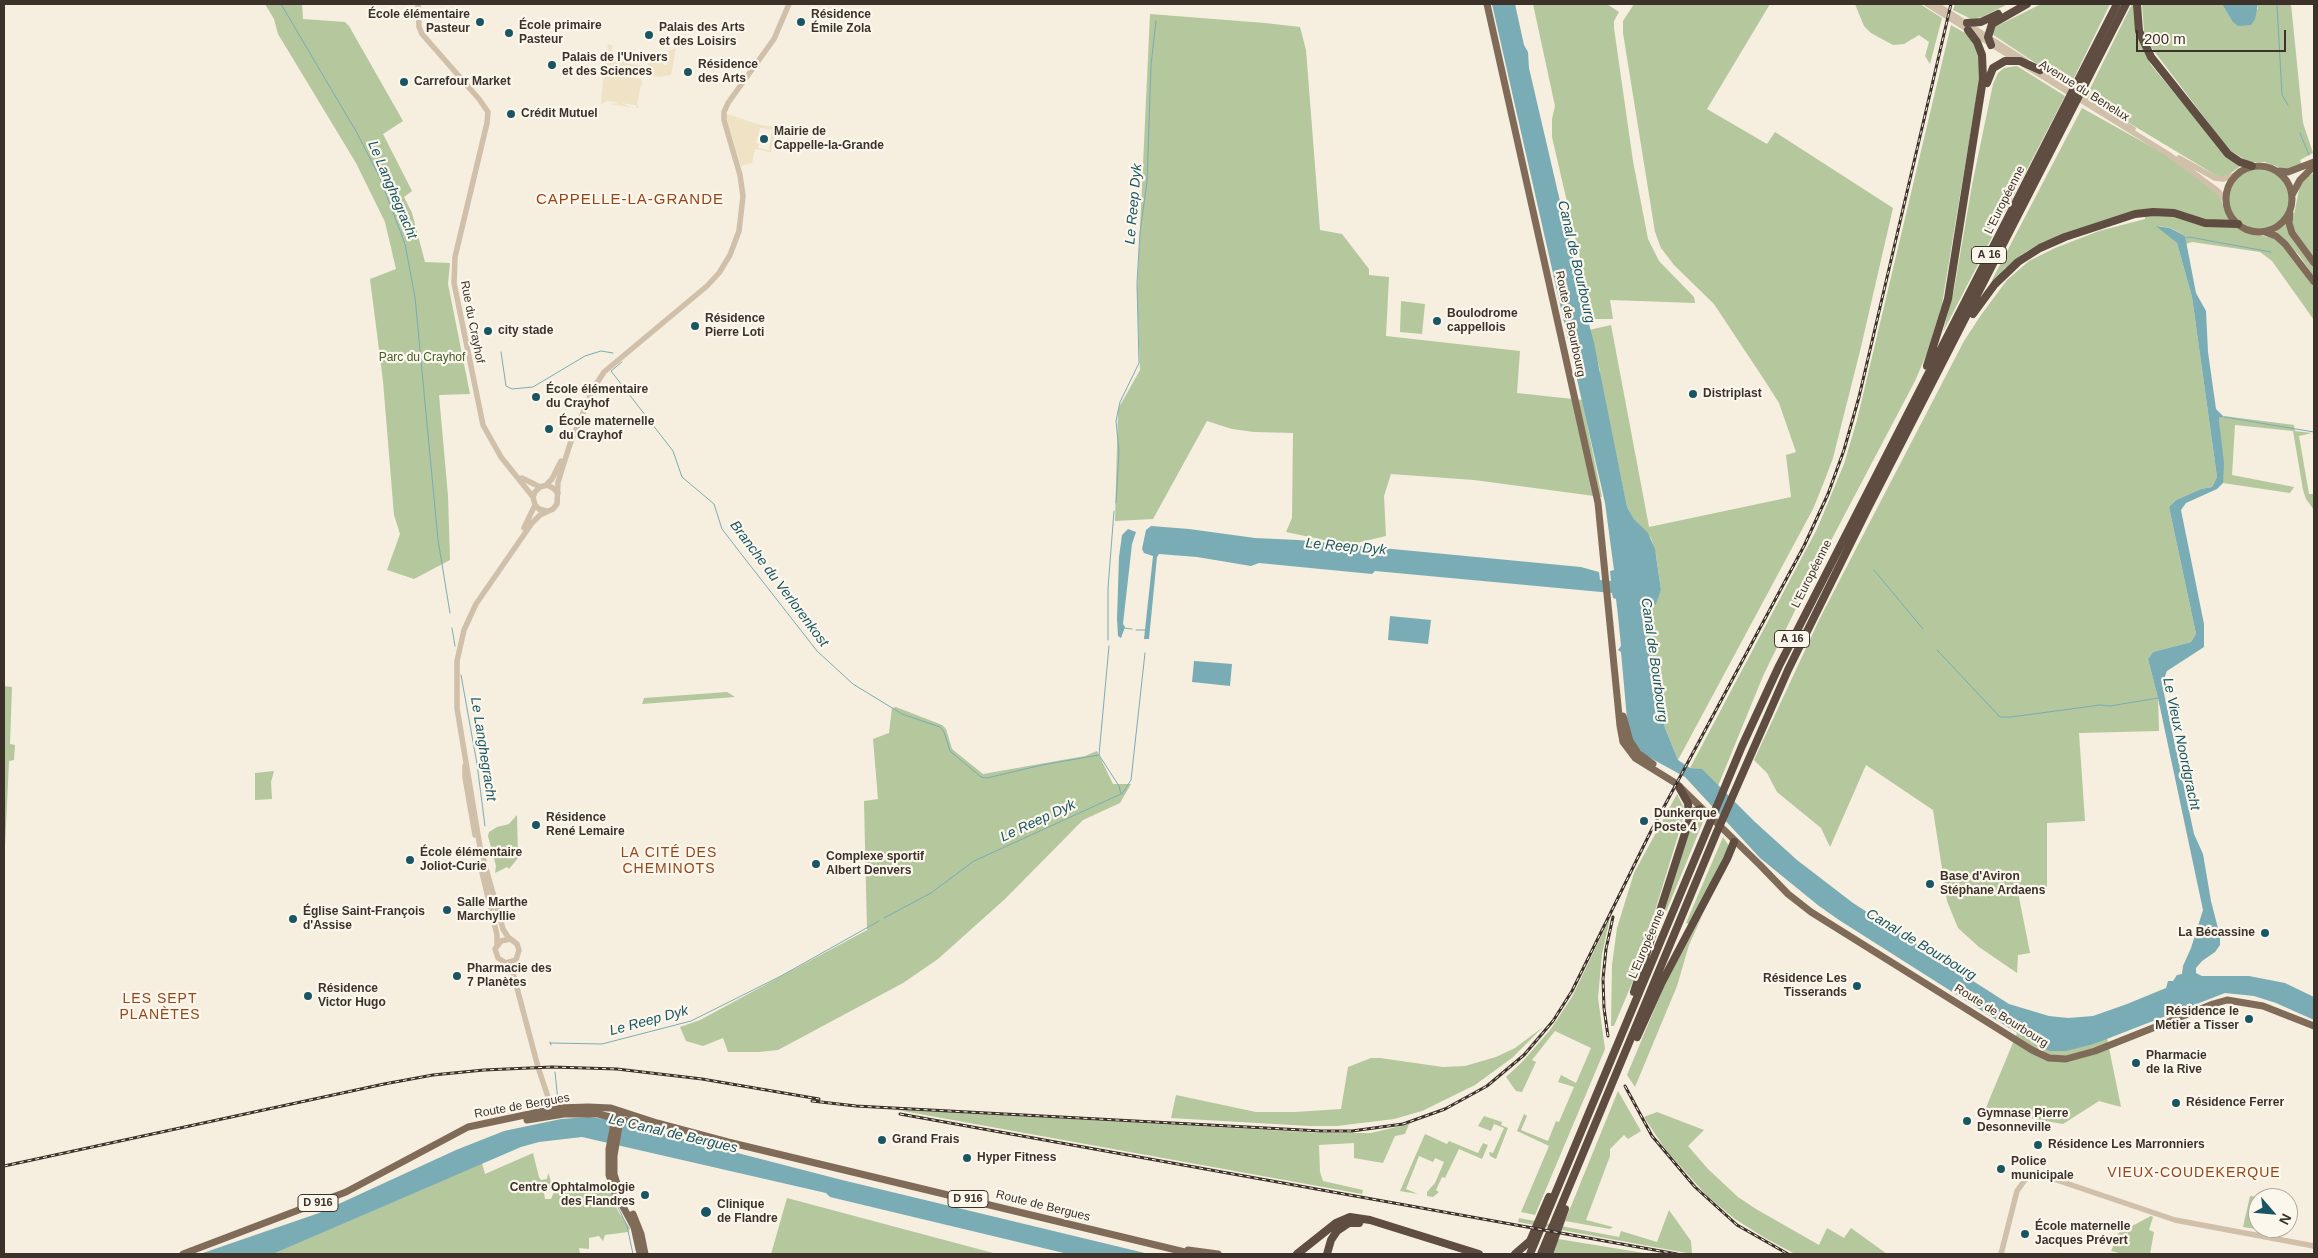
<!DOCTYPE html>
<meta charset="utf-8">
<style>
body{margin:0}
#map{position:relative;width:2318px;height:1258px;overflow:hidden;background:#f6eedf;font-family:Helvetica,sans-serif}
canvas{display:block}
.frame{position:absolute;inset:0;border:5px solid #3c3229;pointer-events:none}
.north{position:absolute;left:2248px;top:1188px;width:50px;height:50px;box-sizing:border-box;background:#fcf7ed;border:1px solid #afa89f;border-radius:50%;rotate:117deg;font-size:14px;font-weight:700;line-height:20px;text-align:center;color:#3c3229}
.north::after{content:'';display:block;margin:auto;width:18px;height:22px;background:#195563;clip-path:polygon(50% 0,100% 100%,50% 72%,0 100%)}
.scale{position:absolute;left:2136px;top:30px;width:150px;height:22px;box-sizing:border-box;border:2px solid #3c3229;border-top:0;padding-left:6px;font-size:15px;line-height:18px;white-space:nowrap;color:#3c3229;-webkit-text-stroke:4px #fcf7ed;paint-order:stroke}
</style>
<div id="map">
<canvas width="2318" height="1258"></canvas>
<div class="frame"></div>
<div class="north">N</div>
<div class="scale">200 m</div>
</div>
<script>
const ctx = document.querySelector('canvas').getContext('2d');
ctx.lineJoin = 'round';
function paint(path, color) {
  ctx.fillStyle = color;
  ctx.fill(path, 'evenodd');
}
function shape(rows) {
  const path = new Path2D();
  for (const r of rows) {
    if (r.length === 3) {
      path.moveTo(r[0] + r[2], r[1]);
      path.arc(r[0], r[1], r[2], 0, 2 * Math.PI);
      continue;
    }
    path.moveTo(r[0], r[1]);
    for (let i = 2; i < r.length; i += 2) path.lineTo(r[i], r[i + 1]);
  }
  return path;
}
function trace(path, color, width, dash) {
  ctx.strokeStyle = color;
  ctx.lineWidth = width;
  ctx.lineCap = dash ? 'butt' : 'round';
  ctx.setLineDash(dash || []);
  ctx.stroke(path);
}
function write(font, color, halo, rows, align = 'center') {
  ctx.font = font + ' Helvetica,sans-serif';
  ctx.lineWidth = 4.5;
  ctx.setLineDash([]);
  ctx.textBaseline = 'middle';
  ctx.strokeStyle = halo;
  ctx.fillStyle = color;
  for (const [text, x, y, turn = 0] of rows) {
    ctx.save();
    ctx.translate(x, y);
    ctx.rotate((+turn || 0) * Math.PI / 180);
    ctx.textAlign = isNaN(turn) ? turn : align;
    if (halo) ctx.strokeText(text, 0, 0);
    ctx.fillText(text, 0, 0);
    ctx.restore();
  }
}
paint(shape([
 [265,4,302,4,303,19,345,22,349,26,403,121,383,134,412,191,404,197,412,213,425,262,450,263,448,284,470,394,439,395,448,496,450,560,414,579,387,570,400,534,394,515,383,381,370,279,396,269,385,222,356,163,278,34,274,19],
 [1533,4,1607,4,1619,12,1614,21,1614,28,1633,161,1648,239,1659,261,1694,297,1695,303,1610,300,1613,319,1594,319,1552,137,1552,119,1555,106],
 [1634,4,1770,4,1707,109,1767,144,1775,132,1893,208,1861,347,1833,458,1824,482,1813,509,1678,760,1665,728,1643,626,1646,621,1647,612,1654,607,1661,590,1656,555,1651,538,1634,519,1627,507,1600,378,1600,370,1589,330,1611,325,1649,527,1791,497,1786,455,1796,452,1779,403,1765,381,1714,304,1674,265,1661,248,1655,232,1623,33,1623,21],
 [1855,4,1920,4,1942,18,1930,64,1925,56,1929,42,1919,35,1904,44,1893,45,1871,33,1864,26],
 [1955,4,2008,4,1982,17,1971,19,1953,10],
 [2041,4,2110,4,2070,86,1992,34,1995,27],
 [2132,4,2135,4,2138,35,2151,65,2223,151,2242,165,2227,176,2217,176,2086,97],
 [2142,4,2222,4,2232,21,2258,9,2258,4,2291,4,2303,123,2313,153,2300,160,2302,165,2286,170,2265,162,2249,162,2229,150,2148,43,2144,31],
 [1150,14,1265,23,1300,27,1306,50,1320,230,1342,234,1369,269,1369,275,1389,277,1386,336,1520,351,1517,393,1582,400,1602,497,1474,480,1391,474,1384,496,1386,536,1348,545,1286,532,1292,518,1293,433,1254,432,1232,429,1207,421,1153,519,1115,521,1118,409,1140,370,1137,293],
 [1951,25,1965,33,1972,40,1978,54,1981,69,1942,304,1927,353,1915,381,1806,588,1763,676,1718,786,1699,769,1690,768,1817,529,1844,464,1857,420],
 [2017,66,2065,96,1943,332,1954,290,1972,185,1993,84,1998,73,2004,68],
 [2082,108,2168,156,2219,195,2230,220,2207,221,2165,209,2155,209,2044,242,2027,251,2004,269,1995,281,1992,280],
 [2259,199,30],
 [2314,173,2314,259,2295,235,2292,224,2300,185,2306,177],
 [2157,215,2170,216,2208,227,2235,227,2247,233,2274,238,2292,255,2314,288,2314,320,2272,261,2260,252,2192,242,2186,244,2185,236,2171,228,2158,226,2177,243,2192,297,2217,477,2212,487,2201,489,2176,500,2169,507,2196,634,2191,642,2153,652,2148,659,2158,698,2159,731,2079,733,2085,821,2047,823,2047,887,2018,892,2030,953,2018,955,2017,973,1979,947,1958,928,1947,901,1933,810,1866,765,1830,847,1821,828,1777,792,1767,773,1754,760,1820,618,1964,341,1981,315,2007,280,2029,261,2055,248,2099,231,2145,219,2145,216],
 [2287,223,2296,244,2314,268,2314,277,2299,255,2275,232],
 [1401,301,1425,304,1422,334,1400,332],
 [2224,416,2294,425,2295,431,2312,433,2299,436,2309,494,2314,494,2314,510,2306,499,2303,490,2293,431,2235,425,2232,475,2294,487,2290,493,2223,483,2219,420,2220,417,2224,417],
 [4,686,12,687,10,744,15,745,14,760,9,761,4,867],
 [727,692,735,697,642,704,644,698],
 [896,707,942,725,946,729,952,749,983,774,1085,756,1097,751,1113,784,1131,784,1120,803,1083,820,1005,899,938,959,903,983,778,1050,759,1052,728,1052,723,1038,703,1046,686,1041,680,1027,700,1020,867,930,864,801,878,799,873,739,889,733,892,708],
 [274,771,271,782,272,799,255,800,255,773],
 [1677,794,1683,806,1684,815,1681,826,1635,976,1614,1026,1611,1026,1612,965,1617,928,1634,873],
 [1696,813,1705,817,1654,941,1677,866],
 [517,815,518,858,509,869,507,867,495,873,496,866,488,836,489,832,497,827,509,824],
 [1723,837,1729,846,1728,852,1689,924,1686,923],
 [1703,914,1689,945,1677,986,1635,1087,1627,1075,1665,984],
 [1610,918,1602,954,1598,998,1605,1049,1535,1215,1521,1212,1549,1146,1517,1131,1524,1114,1527,1116,1521,1130,1548,1141,1556,1121,1559,1122,1574,1087,1558,1082,1561,1075,1576,1083,1591,1048,1555,1031,1532,1060,1536,1062,1522,1092,1516,1091,1506,1077,1523,1061,1550,1030,1572,997],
 [1543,1027,1512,1058,1475,1085,1422,1111,1394,1119,1337,1126,1309,1126,1171,1118,1176,1095,1256,1112,1295,1112,1341,1109,1348,1067,1371,1058,1380,1058,1443,1067,1465,1066,1496,1057,1515,1048],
 [2017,1033,2050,1051,2094,1044,2107,1038,2121,1107,2099,1101,2063,1124,1985,1110],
 [1618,1091,1641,1131,1628,1139,1624,1135,1610,1149,1610,1156,1586,1220,1613,1227,1610,1229,1565,1221],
 [892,1109,1322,1133,1371,1133,1409,1124,1405,1134,1395,1136,1383,1163,1354,1158,1354,1143,1319,1145,1320,1172,1323,1181,1363,1190,1362,1194],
 [1657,1112,1704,1130,1688,1146,1708,1169,1738,1197,1756,1209,1819,1245,1827,1228,1844,1238,1851,1228,1887,1254,1795,1254,1765,1238,1735,1219,1707,1196,1665,1149,1644,1117],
 [1484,1116,1502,1122,1501,1125,1508,1128,1496,1159,1490,1156,1489,1152,1493,1153,1504,1128,1494,1124,1491,1131,1478,1126],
 [1425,1134,1447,1144,1449,1141,1478,1153,1483,1143,1488,1145,1482,1159,1459,1149,1445,1178,1442,1177,1436,1190,1439,1192,1433,1197,1427,1196,1427,1192,1435,1183,1444,1162,1435,1158,1433,1162,1419,1156,1406,1189,1418,1194,1400,1191],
 [533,1153,539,1177,541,1180,547,1179,548,1173,550,1178,552,1190,547,1190,544,1193,545,1199,551,1199,554,1192,600,1183,609,1187,618,1211,630,1228,628,1232,605,1235,603,1241,599,1236,589,1238,589,1249,579,1248,580,1254,273,1254,482,1163,485,1174],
 [2250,1196,2263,1198,2258,1198,2258,1228,2288,1228,2288,1203,2294,1204,2287,1234,2243,1227],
 [787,1198,997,1254,771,1254],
 [1669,1210,1691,1241,1692,1254,1518,1222,1519,1218,1619,1237,1621,1231,1657,1242],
 [2151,1216,2153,1217,2149,1230,2154,1232,2150,1254,2123,1254,2111,1251,2121,1228,2124,1231,2126,1228,2130,1229,2132,1226],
 [1558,1239,1638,1252,1648,1254,1552,1254]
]), '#b4c79d');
paint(shape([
 [608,44,613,46,609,55,627,61,627,63,641,66,648,66,648,63,661,61,664,65,667,65,668,51,676,48,671,75,660,77,607,70,605,65],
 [610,75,641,79,643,85,641,85,637,104,639,108,637,108,635,105,621,103,631,107,609,104,620,103,608,101,601,104,603,79,605,76],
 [727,114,760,125,776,127,771,152,755,149,752,163,741,166,727,120],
 [760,128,772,130,769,150,758,148,759,144,756,143]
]), '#efe2c5');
paint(shape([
 [1492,4,1515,4,1524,45,1528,52,1529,68,1576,270,1575,276,1581,290,1580,296,1583,301,1594,343,1627,507,1634,519,1648,533,1655,549,1661,590,1656,604,1647,612,1647,619,1643,626,1665,728,1678,760,1690,768,1702,769,1755,822,1797,860,1853,903,1920,946,1918,950,1936,961,1937,958,2009,1004,2049,1016,2068,1018,2093,1016,2127,1004,2166,988,2168,981,2173,981,2177,975,2182,974,2183,966,2191,948,2203,910,2158,698,2148,659,2153,652,2191,642,2196,634,2169,507,2176,500,2201,489,2212,487,2217,477,2192,297,2177,243,2156,226,2170,228,2185,236,2196,293,2206,311,2208,352,2216,409,2224,417,2220,417,2219,420,2224,463,2223,483,2217,489,2186,503,2181,510,2204,624,2204,647,2167,671,2162,684,2194,834,2203,854,2211,901,2220,936,2220,945,2215,952,2202,961,2196,968,2196,973,2202,976,2249,976,2285,983,2314,997,2314,1020,2276,1003,2254,996,2225,993,2094,1044,2066,1051,2050,1051,2042,1048,2009,1028,1839,920,1819,906,1760,858,1685,777,1645,755,1635,745,1628,730,1621,652,1618,650,1621,646,1618,616,1616,599,1613,598,1612,593,1375,571,1372,574,1259,563,1251,566,1197,557,1159,554,1157,557,1149,639,1144,639,1153,556,1144,553,1142,549,1146,530,1151,526,1189,529,1255,538,1298,540,1581,567,1599,572,1600,580,1611,581,1610,571,1614,570,1605,503],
 [2222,4,2258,4,2255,19,2251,25,2238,26,2232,21],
 [1128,529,1136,532,1132,544,1123,624,1125,627,1121,638,1118,636,1117,619,1119,557,1122,535],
 [1390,616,1431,620,1428,644,1388,640],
 [1194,661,1232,664,1230,686,1192,682],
 [588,1117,606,1119,842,1180,1149,1254,1068,1254,830,1197,826,1193,582,1137,539,1142,521,1147,273,1254,200,1254,319,1213,456,1150,504,1131,561,1119]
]), '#7aacb6');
trace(shape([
 [281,4,357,133,380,178,405,244,415,297,438,540,450,613],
 [2277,4,2282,95,2288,105],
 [2300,133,2309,155],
 [2186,238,2189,237,2271,252],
 [501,352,506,386,512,389,533,387,585,356,601,351,613,353],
 [622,362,611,371,673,451,682,477,714,504,722,529,742,555,817,651,853,684,902,714,940,727,944,732,950,751,981,777,987,778,1042,765,1099,755],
 [2224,417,2314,432],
 [1116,503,1119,451,1116,421,1120,402,1139,363,1137,283,1140,232,1147,182,1151,65,1156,21],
 [1874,570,1923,629],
 [452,628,455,646],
 [1123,628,1132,629],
 [1136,630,1147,630],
 [1108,640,1108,588,1114,511],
 [1937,650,2000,717,2011,717,2100,705,2110,706,2158,698],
 [461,675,477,764,485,826],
 [1122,794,1131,780,1145,653],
 [884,918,931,893,974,861,1121,794,1119,786,1099,755,1109,646],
 [550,1042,551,1045],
 [550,1043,602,1044,691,1021,781,976,879,921],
 [555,1072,558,1101],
 [606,1182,627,1226,633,1254]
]), '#7aacb6', 1);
trace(shape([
 [418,4,419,27,422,34,479,99,488,112,487,123,455,257,454,283,483,425,501,457,533,497],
 [1927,4,2016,60],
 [1936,4,2026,61],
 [2024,65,2168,154,2218,191,2226,201],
 [2038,69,2133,129],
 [2179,158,2215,178,2223,179,2236,175],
 [570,444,593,389,604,372,707,286,719,273,730,255,739,231,743,196,740,175,724,120,724,112,728,103,774,39,789,4],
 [522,478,540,487],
 [546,485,552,479,561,461],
 [546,511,539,509,535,505,533,497,535,492,540,487,547,485,553,488,558,493],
 [524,528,535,505],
 [465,766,465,777,475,835],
 [480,864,497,935,497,944],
 [510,939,501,941,495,949,498,958,506,963,516,960,519,950,517,944,508,937,503,929,480,847,457,708,457,661,464,630,476,604,532,523,540,515,553,509,557,504,558,482,571,441],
 [506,963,513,973,538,1067,553,1112],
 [2001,1254,2017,1191,2024,1181,2036,1173,2175,1220,2314,1246]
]), '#d0bfa9', 5.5);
trace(shape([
 [1487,4,1598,503,1620,726,1623,742,1635,758,1677,784,1762,867],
 [2259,199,33],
 [2279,171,2288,172,2314,162],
 [2292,195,2300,180,2314,166],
 [2290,214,2289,223,2292,233,2314,263],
 [2265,232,2276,236,2285,244,2314,282],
 [1623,716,1630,741,1638,753,1653,764],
 [1760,865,1788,894,1811,912,2032,1050,2049,1058,2066,1059,2095,1051,2213,1004,2227,1000,2263,1006,2314,1026],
 [616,1114,609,1149,609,1175,614,1190,634,1227,640,1254],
 [527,1120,564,1114,598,1114,657,1128],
 [619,1190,614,1174,614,1156,621,1114],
 [633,1214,641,1234,645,1254],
 [1188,1250,1218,1254],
 [183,1254,346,1192,468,1127,558,1108,588,1107,611,1108,657,1123,728,1142,1193,1254]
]), '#806b59', 7);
trace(shape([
 [2137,4,2139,31,2151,57,2228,154,2240,162,2252,166],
 [1967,23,1981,22,1998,14],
 [1991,45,1988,37,1992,24,2027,4],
 [1987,83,1993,68,2005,61,2020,61,2040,70],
 [1973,314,1995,284,2018,262,2040,248,2065,237,2135,214,2153,212,2174,213,2205,223,2238,224],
 [1927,366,1948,299,1983,79,1982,55,1977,42,1968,30],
 [1679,787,1688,803,1689,818],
 [1634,992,1687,827,1693,812,1700,809],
 [1637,1037,1661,984,1727,859,1734,842],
 [1297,1254,1336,1223,1350,1217,1370,1220,1479,1254],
 [1327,1254,1331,1240,1337,1231,1349,1223,1359,1223],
 [1515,1254,1530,1241,1549,1197],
 [1530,1254,1742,746,1779,666,2117,4],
 [1541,1254,1716,834,1788,670,1868,508,2126,4],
 [1549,1254,1565,1209]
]), '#5e4d40', 8);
const rail = shape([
 [1608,1036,1604,1008,1603,979,1606,949,1613,917],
 [1625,1086,1652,1136,1695,1187,1737,1225,1788,1254],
 [812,1101,856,1106,1321,1131,1352,1131,1403,1124,1445,1109,1487,1086,1524,1055,1553,1021,1572,991,1651,831,1804,546,1828,494,1844,450,1859,397,1951,4],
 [900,1114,1677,1254],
 [4,1166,384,1084,433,1075,484,1070,552,1067,617,1069,702,1079,819,1099]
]);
trace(rail, '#3c3229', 3);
trace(rail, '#fcf7ed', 1, [4]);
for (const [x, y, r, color] of [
 [480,22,5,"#195563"],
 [801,22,5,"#195563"],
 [509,33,5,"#195563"],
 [649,35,5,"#195563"],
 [552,65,5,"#195563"],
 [688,72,5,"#195563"],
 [404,82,5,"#195563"],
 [511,114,5,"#195563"],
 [764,139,5,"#195563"],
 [1437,321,5,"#195563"],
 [695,326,5,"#195563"],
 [488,331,5,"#195563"],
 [1693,394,5,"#195563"],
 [536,397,5,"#195563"],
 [549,429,5,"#195563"],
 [1644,821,5,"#195563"],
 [536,825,5,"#195563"],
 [410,860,5,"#195563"],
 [816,864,5,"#195563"],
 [1930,884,5,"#195563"],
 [447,910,5,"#195563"],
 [293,919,5,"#195563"],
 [2265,933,5,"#195563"],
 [457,976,5,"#195563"],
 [1857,986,5,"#195563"],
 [308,996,5,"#195563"],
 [2249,1019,5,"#195563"],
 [2136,1063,5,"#195563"],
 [2176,1103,5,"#195563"],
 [1967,1121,5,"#195563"],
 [882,1140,5,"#195563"],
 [2038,1145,5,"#195563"],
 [967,1158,5,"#195563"],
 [2001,1169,5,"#195563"],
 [645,1195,5,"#195563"],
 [706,1212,6,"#195563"],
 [2025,1234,5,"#195563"]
]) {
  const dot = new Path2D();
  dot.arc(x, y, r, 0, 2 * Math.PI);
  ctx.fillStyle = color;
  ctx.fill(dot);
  trace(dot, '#fcf7ed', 2);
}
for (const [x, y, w] of [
 [1989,255,35],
 [1792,639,35],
 [968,1199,40],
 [318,1203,40]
]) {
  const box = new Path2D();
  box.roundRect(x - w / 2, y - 8.5, w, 17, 4);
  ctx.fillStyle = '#fcf7ed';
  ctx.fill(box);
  trace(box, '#3c3229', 1);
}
write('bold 11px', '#3c3229', null, [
 ["A 16",1989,255],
 ["A 16",1792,639],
 ["D 916",968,1199],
 ["D 916",318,1203]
]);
write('bold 12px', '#3c3229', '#fcf7ed', [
 ["École élémentaire",470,15,"right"],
 ["Pasteur",470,29,"right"],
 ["Résidence",811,15],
 ["Émile Zola",811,29],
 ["École primaire",519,26],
 ["Pasteur",519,40],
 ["Palais des Arts",659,28],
 ["et des Loisirs",659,42],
 ["Palais de l'Univers",562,58],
 ["et des Sciences",562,72],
 ["Résidence",698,65],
 ["des Arts",698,79],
 ["Carrefour Market",414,82],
 ["Crédit Mutuel",521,114],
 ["Mairie de",774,132],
 ["Cappelle-la-Grande",774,146],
 ["Boulodrome",1447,314],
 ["cappellois",1447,328],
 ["Résidence",705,319],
 ["Pierre Loti",705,333],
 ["city stade",498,331],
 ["École élémentaire",546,390],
 ["du Crayhof",546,404],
 ["Distriplast",1703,394],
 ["École maternelle",559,422],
 ["du Crayhof",559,436],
 ["Dunkerque",1654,814],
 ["Poste 4",1654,828],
 ["Résidence",546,818],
 ["René Lemaire",546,832],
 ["École élémentaire",420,853],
 ["Joliot-Curie",420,867],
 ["Complexe sportif",826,857],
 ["Albert Denvers",826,871],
 ["Base d'Aviron",1940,877],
 ["Stéphane Ardaens",1940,891],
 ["Salle Marthe",457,903],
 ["Marchyllie",457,917],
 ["Église Saint-François",303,912],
 ["d'Assise",303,926],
 ["La Bécassine",2255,933,"right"],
 ["Pharmacie des",467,969],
 ["7 Planètes",467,983],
 ["Résidence Les",1847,979,"right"],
 ["Tisserands",1847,993,"right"],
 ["Résidence",318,989],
 ["Victor Hugo",318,1003],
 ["Résidence le",2239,1012,"right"],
 ["Metier a Tisser",2239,1026,"right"],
 ["Pharmacie",2146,1056],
 ["de la Rive",2146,1070],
 ["Résidence Ferrer",2186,1103],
 ["Gymnase Pierre",1977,1114],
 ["Desonneville",1977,1128],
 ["Grand Frais",892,1140],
 ["Résidence Les Marronniers",2048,1145],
 ["Hyper Fitness",977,1158],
 ["Police",2011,1162],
 ["municipale",2011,1176],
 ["Centre Ophtalmologie",635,1188,"right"],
 ["des Flandres",635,1202,"right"],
 ["Clinique",717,1205],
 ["de Flandre",717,1219],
 ["École maternelle",2035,1227],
 ["Jacques Prévert",2035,1241]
], 'left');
write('12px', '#3c3229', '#fcf7ed', [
 ["Avenue du Benelux",2084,91,32],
 ["L'Européenne",2005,200,-63],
 ["Rue du Crayhof",472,322,79],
 ["Route de Bourbourg",1570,324,78],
 ["L'Européenne",1812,574,-63],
 ["L'Européenne",1647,944,-67],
 ["Route de Bourbourg",2001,1016,32],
 ["Route de Bergues",522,1106,-10],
 ["Route de Bergues",1043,1206,14]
]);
write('12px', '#445e2a', '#fcf7ed', [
 ["Parc du Crayhof",422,358]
]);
write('italic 14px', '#195563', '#fcf7ed', [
 ["Le Langhegracht",392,190,67],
 ["Le Reep Dyk",1134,204,-85],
 ["Canal de Bourbourg",1576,262,77],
 ["Le Reep Dyk",1346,547,5],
 ["Branche du Verlorenkost",779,584,53],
 ["Canal de Bourbourg",1654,660,82],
 ["Le Vieux Noordgracht",2181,744,78],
 ["Le Langhegracht",483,749,81],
 ["Le Reep Dyk",1038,821,-25],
 ["Canal de Bourbourg",1921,945,31],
 ["Le Reep Dyk",649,1021,-15],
 ["Le Canal de Bergues",673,1134,13]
]);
ctx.letterSpacing = '1px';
write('14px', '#954619', '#fcf7ed', [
 ["LA CITÉ DES",669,853],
 ["CHEMINOTS",669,869],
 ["LES SEPT",160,999],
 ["PLANÈTES",160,1015],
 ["VIEUX-COUDEKERQUE",2194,1173]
]);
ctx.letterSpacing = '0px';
ctx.letterSpacing = '1px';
write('15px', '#954619', '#fcf7ed', [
 ["CAPPELLE-LA-GRANDE",630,200]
]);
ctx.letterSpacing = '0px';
</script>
